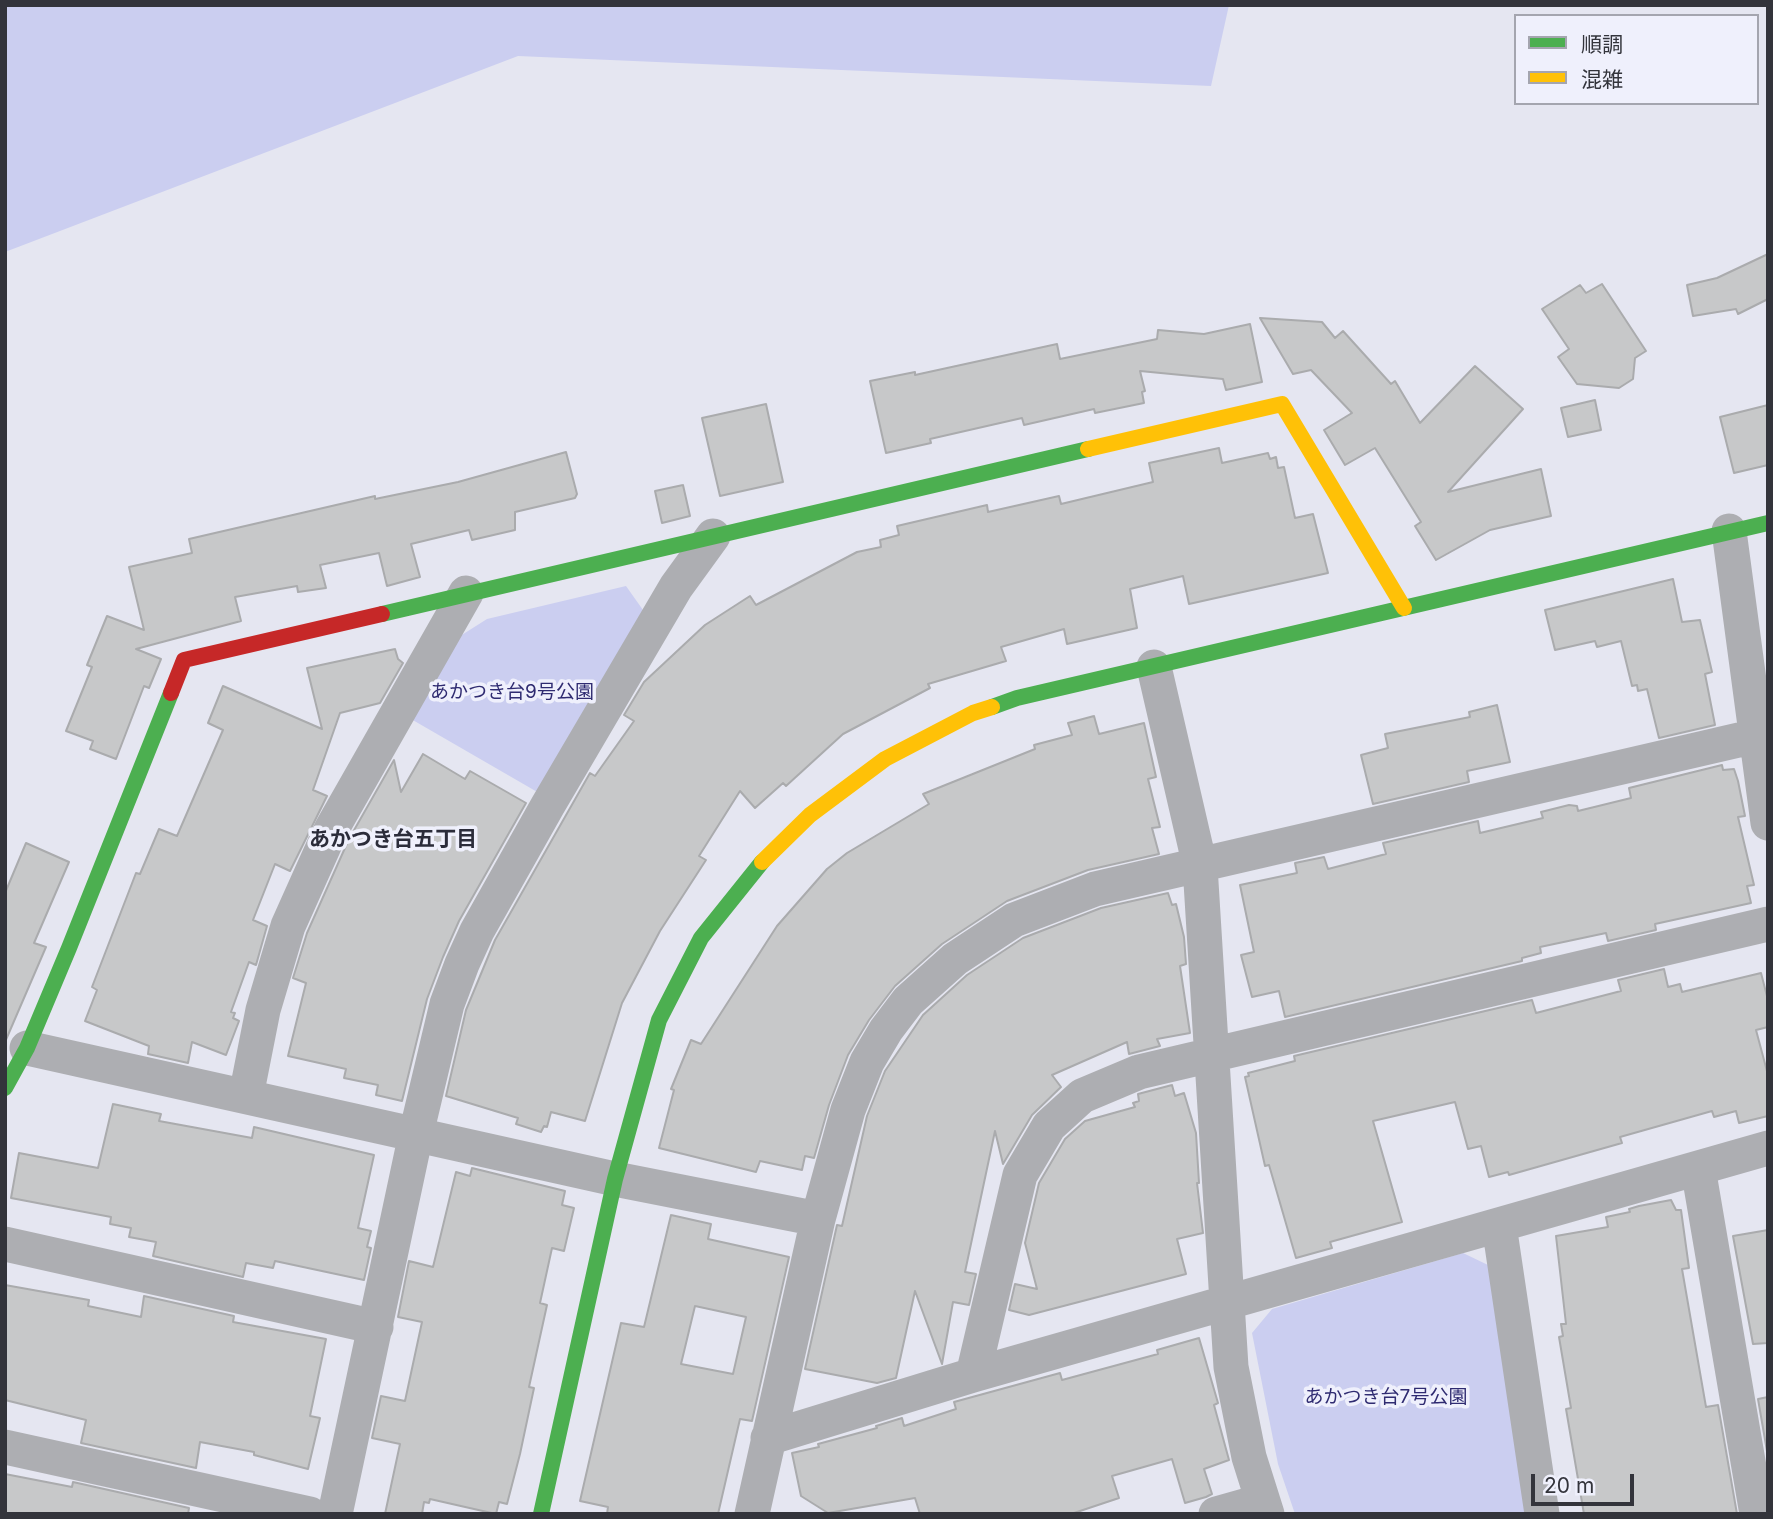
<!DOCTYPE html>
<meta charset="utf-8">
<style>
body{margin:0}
#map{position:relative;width:1773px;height:1519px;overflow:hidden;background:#e5e6f1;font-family:Inter,"Noto Sans JP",sans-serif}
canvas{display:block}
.frame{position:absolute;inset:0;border:7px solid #33343b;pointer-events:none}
.legend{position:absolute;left:1514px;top:14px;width:245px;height:91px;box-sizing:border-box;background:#eff0fc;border:2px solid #a4a5af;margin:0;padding:9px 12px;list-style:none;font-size:21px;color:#33343b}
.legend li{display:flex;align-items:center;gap:14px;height:35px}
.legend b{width:35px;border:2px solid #a4a5af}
.scale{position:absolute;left:1531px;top:1474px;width:103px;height:32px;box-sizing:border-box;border:4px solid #33343b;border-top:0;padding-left:9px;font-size:21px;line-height:24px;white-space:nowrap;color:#33343b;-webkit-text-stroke:5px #eff0fc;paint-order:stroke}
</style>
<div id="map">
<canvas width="1773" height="1519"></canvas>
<div class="frame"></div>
<ul class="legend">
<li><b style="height:9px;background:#4caf50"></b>順調</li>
<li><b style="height:9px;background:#ffc107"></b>混雑</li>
</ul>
<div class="scale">20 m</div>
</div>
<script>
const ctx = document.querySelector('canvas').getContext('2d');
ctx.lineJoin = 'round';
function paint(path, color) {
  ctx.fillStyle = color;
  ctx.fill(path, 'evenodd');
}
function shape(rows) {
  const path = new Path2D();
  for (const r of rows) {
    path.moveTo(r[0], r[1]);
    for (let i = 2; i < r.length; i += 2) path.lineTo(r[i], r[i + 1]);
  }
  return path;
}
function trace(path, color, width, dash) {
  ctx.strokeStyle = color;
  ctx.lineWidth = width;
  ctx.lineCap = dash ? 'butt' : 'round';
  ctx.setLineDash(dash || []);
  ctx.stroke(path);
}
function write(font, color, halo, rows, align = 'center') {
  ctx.font = font + ' Inter,"Noto Sans JP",sans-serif';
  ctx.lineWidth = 7;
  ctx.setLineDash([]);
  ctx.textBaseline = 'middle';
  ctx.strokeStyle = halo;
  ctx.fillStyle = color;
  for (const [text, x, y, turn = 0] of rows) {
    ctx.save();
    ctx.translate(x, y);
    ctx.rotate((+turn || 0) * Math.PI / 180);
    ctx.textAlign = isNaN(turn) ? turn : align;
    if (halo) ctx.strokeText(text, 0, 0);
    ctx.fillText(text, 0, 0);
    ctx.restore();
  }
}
paint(shape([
 [5,5,1229,5,1211,86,518,56,5,252],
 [626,586,643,610,539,793,411,719,457,638,487,619],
 [1463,1253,1488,1265,1527,1514,1295,1514,1278,1464,1252,1333,1272,1309]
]), '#cbcef0');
const building = shape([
 [1768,254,1768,299,1738,314,1736,309,1693,316,1687,285,1717,278,1768,254],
 [1602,284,1646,351,1635,358,1633,379,1619,388,1577,384,1558,357,1569,349,1542,309,1580,285,1586,293,1602,284],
 [1260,318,1322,322,1335,338,1343,331,1391,384,1395,381,1420,423,1475,366,1523,409,1448,492,1541,469,1551,516,1490,530,1436,560,1415,526,1421,522,1375,448,1345,465,1324,430,1352,413,1311,370,1293,374,1260,318],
 [1250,324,1262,382,1226,390,1223,379,1140,371,1145,391,1142,392,1144,403,1095,413,1094,409,1024,425,1022,418,930,439,931,443,886,453,870,381,915,372,915,375,1057,344,1060,359,1157,339,1158,330,1204,334,1250,324],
 [1595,400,1601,430,1568,437,1561,408,1595,400],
 [766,404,783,482,720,496,702,418,766,404],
 [1768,405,1768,465,1734,473,1720,417,1768,405],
 [1219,448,1222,463,1268,453,1270,459,1276,457,1278,468,1284,467,1295,518,1313,514,1328,573,1189,604,1183,576,1130,589,1137,628,1067,644,1064,629,1001,647,1006,661,928,684,930,688,843,734,786,786,783,783,755,808,740,791,699,856,706,860,660,931,622,1003,585,1121,551,1112,547,1127,544,1126,541,1132,516,1124,518,1118,446,1096,466,1010,495,940,590,773,595,776,634,721,624,715,644,682,705,625,750,596,756,605,857,552,881,547,880,540,899,535,897,526,987,505,988,512,1059,496,1061,504,1153,482,1149,463,1219,448],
 [566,452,577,494,575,498,515,512,515,530,472,540,469,530,411,544,420,577,387,586,379,553,320,565,326,588,298,592,297,586,235,597,241,621,136,649,161,659,149,688,144,686,116,759,90,749,93,741,66,731,92,667,87,665,107,616,144,630,129,567,192,553,189,539,375,496,375,499,458,482,566,452],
 [683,485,690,516,662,523,655,491,683,485],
 [1673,579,1682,622,1700,620,1712,672,1705,674,1715,725,1659,738,1647,689,1638,691,1637,685,1632,686,1621,641,1597,647,1595,641,1555,650,1545,610,1673,579],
 [395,649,398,659,403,663,380,703,340,713,313,790,327,796,290,871,275,864,253,920,267,926,256,965,249,962,231,1012,235,1013,233,1018,239,1021,226,1055,192,1042,188,1063,148,1054,149,1046,85,1021,97,990,92,987,136,873,140,874,159,829,177,836,223,730,208,723,223,686,322,729,307,668,395,649],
 [1497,705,1510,762,1467,771,1469,782,1373,804,1361,755,1388,748,1385,734,1470,717,1469,712,1497,705],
 [1094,716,1099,734,1144,723,1156,777,1148,779,1160,827,1152,828,1159,854,1088,870,1007,901,942,944,895,986,869,1020,848,1055,829,1105,814,1158,805,1156,802,1170,760,1161,756,1172,659,1148,674,1090,671,1089,691,1040,701,1044,777,926,827,869,847,853,929,804,923,794,1035,749,1034,745,1072,735,1068,723,1094,716],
 [423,754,465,779,470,771,526,803,459,921,443,957,427,999,402,1101,376,1095,378,1085,344,1078,346,1069,288,1056,306,983,293,978,307,933,349,839,394,760,401,792,423,754],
 [1722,765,1723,770,1734,769,1738,781,1745,816,1738,817,1754,885,1747,886,1751,903,1655,924,1656,930,1608,941,1606,933,1540,947,1541,953,1522,958,1522,961,1285,1017,1279,991,1252,997,1241,955,1254,952,1240,885,1297,873,1295,863,1324,857,1328,869,1386,854,1383,843,1478,821,1480,833,1543,818,1541,812,1569,805,1577,806,1578,811,1631,798,1629,788,1722,765],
 [26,843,69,862,34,943,46,947,5,1042,5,893,26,843],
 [1168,893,1172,905,1176,904,1184,937,1186,964,1180,966,1190,1033,1157,1039,1160,1046,1129,1054,1127,1042,1052,1075,1061,1087,1032,1115,1003,1164,995,1131,965,1272,976,1274,969,1305,953,1302,942,1364,915,1291,896,1378,877,1383,805,1369,837,1225,842,1226,867,1116,885,1071,923,1015,967,975,1023,938,1101,908,1168,893],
 [1664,969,1668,987,1680,984,1682,992,1761,973,1768,1000,1768,1027,1756,1030,1768,1075,1768,1116,1739,1123,1736,1111,1714,1117,1712,1111,1620,1137,1622,1143,1509,1175,1508,1172,1489,1177,1481,1146,1468,1149,1455,1102,1373,1121,1402,1222,1330,1242,1332,1248,1296,1258,1269,1165,1265,1166,1245,1077,1249,1076,1248,1073,1295,1061,1294,1056,1532,1000,1536,1013,1621,991,1618,980,1664,969],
 [1172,1085,1175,1096,1184,1093,1196,1133,1199,1183,1197,1183,1203,1233,1177,1239,1186,1274,1029,1315,1009,1310,1015,1284,1037,1289,1025,1243,1039,1183,1065,1139,1085,1121,1135,1107,1133,1103,1139,1101,1138,1094,1172,1085],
 [113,1104,161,1114,159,1121,252,1138,254,1127,374,1155,358,1228,371,1231,367,1247,371,1248,364,1280,275,1261,273,1268,246,1263,243,1277,153,1256,156,1242,129,1237,131,1228,110,1224,111,1217,11,1198,19,1153,98,1168,113,1104],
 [472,1168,565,1191,562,1205,574,1208,564,1251,552,1248,540,1303,547,1305,529,1387,534,1388,520,1454,507,1504,499,1502,496,1514,430,1499,429,1503,424,1502,422,1514,385,1514,400,1444,372,1438,381,1396,405,1401,422,1322,398,1317,409,1261,433,1267,456,1172,470,1176,472,1168],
 [1671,1200,1676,1210,1681,1210,1689,1268,1682,1269,1706,1407,1718,1405,1737,1514,1584,1514,1566,1409,1571,1408,1559,1337,1563,1336,1561,1324,1566,1324,1556,1236,1608,1227,1606,1217,1630,1212,1629,1209,1639,1206,1671,1200],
 [671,1215,711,1224,708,1239,789,1257,752,1421,740,1419,718,1514,607,1514,608,1507,580,1501,621,1323,644,1327,671,1215],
 [695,1306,746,1317,733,1374,681,1364,695,1306],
 [1768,1230,1768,1343,1753,1344,1733,1236,1768,1230],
 [5,1285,89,1300,88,1306,141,1317,144,1296,234,1316,233,1322,326,1339,310,1416,320,1418,308,1469,254,1455,254,1452,200,1442,196,1468,81,1443,86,1420,5,1400,5,1285],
 [1199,1338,1218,1403,1214,1405,1229,1460,1204,1469,1212,1494,1206,1497,1185,1503,1172,1459,1112,1476,1119,1498,1071,1514,920,1514,915,1498,828,1513,801,1496,792,1453,819,1447,818,1444,877,1428,876,1426,902,1418,904,1426,956,1409,954,1402,1060,1373,1062,1380,1158,1354,1157,1350,1199,1338],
 [1768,1397,1768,1457,1758,1399,1768,1397],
 [5,1474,72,1487,73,1482,189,1508,188,1514,5,1514,5,1474]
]);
paint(building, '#c7c8c9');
trace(building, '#aaabad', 2);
trace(shape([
 [1729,531,1768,823],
 [1154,667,1200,866,1231,1367,1249,1457,1267,1514],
 [27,1048,615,1179,818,1219],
 [246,1096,263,1010,288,926,331,830,466,593],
 [1698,1168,1757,1514],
 [1499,1225,1542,1514],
 [5,1244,376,1327],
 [973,1375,1020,1175,1049,1126,1082,1096,1139,1072,1768,924],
 [768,1438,973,1375,1768,1148],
 [5,1447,310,1514],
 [335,1514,416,1134,447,1004,462,964,477,931,548,805,676,587,713,536],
 [752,1514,818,1219,848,1110,867,1062,886,1030,908,1001,955,959,1014,920,1095,889,1756,736],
 [1216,1514,1262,1501]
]), '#adaeb2', 35);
trace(shape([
 [382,614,1088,449],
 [992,707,1017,698,1768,523],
 [5,1088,27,1048,69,948,171,693],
 [541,1514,615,1179,659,1020,701,938,762,862]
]), '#4caf50', 16);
trace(shape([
 [1088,449,1282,404,1404,608],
 [762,862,810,815,885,759,973,713,992,707]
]), '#ffc107', 16);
trace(shape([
 [171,693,184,660,382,614]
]), '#c62828', 16);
write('19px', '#2f2b71', '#eff0fc', [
 ["あかつき台9号公園",512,692],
 ["あかつき台7号公園",1386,1397]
]);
write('bold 21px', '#2b2c3a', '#eff0fc', [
 ["あかつき台五丁目",393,840]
]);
</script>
